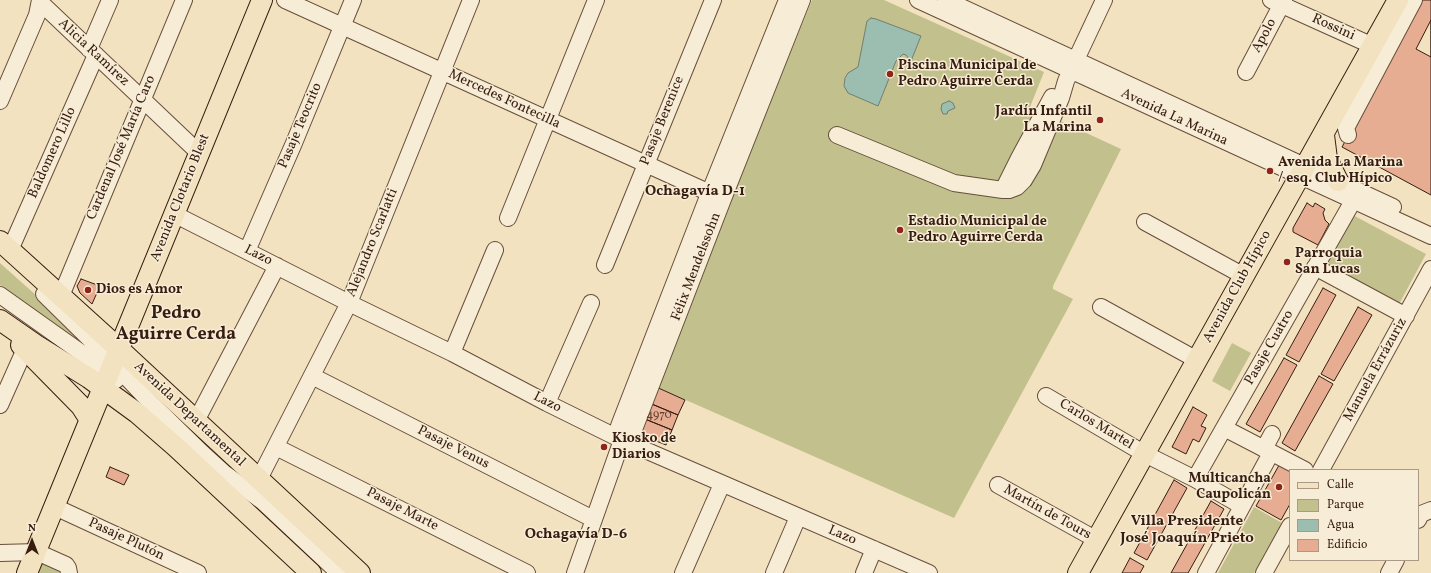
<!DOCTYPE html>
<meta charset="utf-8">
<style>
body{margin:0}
#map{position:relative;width:1431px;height:573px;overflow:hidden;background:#f3e2bf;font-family:Vollkorn,serif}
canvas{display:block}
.legend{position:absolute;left:1289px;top:469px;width:130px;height:92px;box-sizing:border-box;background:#f7ecd5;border:1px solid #aa9987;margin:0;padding:5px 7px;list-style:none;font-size:12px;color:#371d11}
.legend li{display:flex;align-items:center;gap:8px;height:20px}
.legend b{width:20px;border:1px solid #aa9987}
.north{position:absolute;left:12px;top:521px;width:40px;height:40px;-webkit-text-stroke:3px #f7ecd5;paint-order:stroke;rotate:0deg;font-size:11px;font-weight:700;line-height:16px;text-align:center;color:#371d11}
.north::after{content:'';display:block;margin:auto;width:14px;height:18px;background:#371d11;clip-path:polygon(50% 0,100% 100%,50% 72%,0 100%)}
</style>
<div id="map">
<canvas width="1431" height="573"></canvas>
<ul class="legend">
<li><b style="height:5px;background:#f3e2bf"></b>Calle</li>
<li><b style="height:11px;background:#c2c18d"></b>Parque</li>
<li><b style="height:11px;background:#9bbeb0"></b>Agua</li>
<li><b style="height:11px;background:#e7ad92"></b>Edificio</li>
</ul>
<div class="north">N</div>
</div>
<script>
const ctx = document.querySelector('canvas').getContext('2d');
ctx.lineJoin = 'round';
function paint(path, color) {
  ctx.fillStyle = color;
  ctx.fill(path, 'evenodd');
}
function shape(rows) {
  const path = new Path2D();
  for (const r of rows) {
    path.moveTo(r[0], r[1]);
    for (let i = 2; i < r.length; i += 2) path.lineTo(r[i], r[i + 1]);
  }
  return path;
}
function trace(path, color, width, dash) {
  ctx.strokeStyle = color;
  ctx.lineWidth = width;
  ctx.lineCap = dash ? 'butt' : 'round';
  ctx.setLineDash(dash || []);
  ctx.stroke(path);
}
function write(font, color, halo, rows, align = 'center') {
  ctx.font = font + ' Vollkorn,serif';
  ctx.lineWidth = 3;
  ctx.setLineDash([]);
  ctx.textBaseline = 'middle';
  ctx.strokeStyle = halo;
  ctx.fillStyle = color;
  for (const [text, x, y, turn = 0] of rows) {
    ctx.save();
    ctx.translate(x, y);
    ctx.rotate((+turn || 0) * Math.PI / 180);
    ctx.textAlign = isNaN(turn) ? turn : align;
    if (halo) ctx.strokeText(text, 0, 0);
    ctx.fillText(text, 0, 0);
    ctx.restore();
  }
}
paint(shape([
 [812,0,884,0,1044,72,1030,107,1121,149,1053,286,1053,289,1073,299,954,518,654,386],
 [1349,213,1426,254,1397,308,1321,267],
 [0,263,57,314,90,349,0,285],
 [1232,343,1251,353,1230,391,1212,381],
 [1254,507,1282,523,1254,573,1218,573],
 [43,556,68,573,35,573]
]), '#c2c18d');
const water = shape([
 [871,18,876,19,921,36,911,61,906,55,903,54,896,61,878,106,848,93,844,86,845,78,848,73,858,67,867,21,871,18],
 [949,101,953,103,955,108,948,111,947,114,943,114,941,109,942,104,949,101]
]);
paint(water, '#9bbeb0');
trace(water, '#737e70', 1);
const building = shape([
 [1422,0,1431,0,1431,195,1342,147,1422,0],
 [1431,20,1431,57,1416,49,1431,20],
 [1307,203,1313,207,1315,203,1325,209,1323,213,1325,220,1329,224,1318,245,1293,232,1293,228,1307,203],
 [81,279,100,286,92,304,80,293,77,286,81,279],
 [1323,288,1336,295,1299,362,1286,355,1323,288],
 [1358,307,1372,315,1334,381,1321,374,1358,307],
 [1284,358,1297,365,1260,432,1246,424,1284,358],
 [1319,376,1333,384,1295,451,1282,443,1319,376],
 [654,386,685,400,678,415,647,402,654,386],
 [647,402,678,415,672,430,640,417,647,402],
 [1193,407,1207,415,1201,426,1206,428,1199,442,1193,439,1186,454,1172,447,1193,407],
 [640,417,672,430,666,445,634,432,640,417],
 [1282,460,1290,470,1290,504,1281,520,1256,506,1282,460],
 [110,467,129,475,124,485,106,477,110,467],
 [1174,480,1187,488,1147,560,1134,553,1174,480],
 [1211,501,1224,509,1188,573,1171,573,1211,501],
 [1130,558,1144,566,1140,573,1122,573,1130,558]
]);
paint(building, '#e7ad92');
trace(building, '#371d11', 1);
const minor = shape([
 [285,0,723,199],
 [918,0,1431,236],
 [946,0,1393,207],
 [1271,0,1373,46],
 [40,2,199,153],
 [89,49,110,0],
 [1246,72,1284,0],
 [0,101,37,15,40,0],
 [837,135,954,183,1003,190,1009,190,1017,187,1024,180,1033,165,1061,98,1066,81,1104,0],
 [1348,135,1346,128,1414,0],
 [1003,190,1019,158,1052,97],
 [174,214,349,303,452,353,547,403,622,440,929,573],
 [508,218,596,0],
 [1145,222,1244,276],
 [10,250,96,55],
 [247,251,294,143,353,0],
 [605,265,713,0],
 [1315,267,1406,316],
 [44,294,100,349,148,400,202,453,224,473,262,501,339,573],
 [0,295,90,359,116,380],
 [61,296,184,0],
 [1101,307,1197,360],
 [452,353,495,250],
 [312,376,593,519],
 [1046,396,1145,454,1195,479,1242,506],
 [547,403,591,303],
 [0,405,25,349],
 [196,421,277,266],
 [1224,428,1305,470],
 [622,440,633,432,723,199,802,0],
 [276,447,527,573],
 [1264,449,1272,434],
 [1321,470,1431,269],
 [259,479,349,303,471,0],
 [1195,479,1353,201],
 [998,485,1097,540],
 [55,507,198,573],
 [1418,520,1421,514,1431,510],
 [0,553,37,552,66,565,68,568,69,573],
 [575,573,622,440,619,426,709,194,787,0],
 [683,573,722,484],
 [774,573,798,517],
 [864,573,874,549],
 [1206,573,1271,453],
 [1264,573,1290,526],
 [1389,573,1396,560]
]);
const major = shape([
 [1324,135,1327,159,1338,181],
 [0,241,106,337,360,573],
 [0,320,36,345,89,378,137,413,176,447,311,573],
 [21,345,81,406,90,420],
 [27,573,262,0],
 [1078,573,1398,0]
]);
trace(minor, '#664e3c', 18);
trace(major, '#371d11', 22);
trace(minor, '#f7ecd5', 16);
trace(major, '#f3e2bf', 20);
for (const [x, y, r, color] of [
 [890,74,4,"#8f2418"],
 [1100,120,4,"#8f2418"],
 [1270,171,4,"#8f2418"],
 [900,230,4,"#8f2418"],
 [1287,262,4,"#8f2418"],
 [88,290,4,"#8f2418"],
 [604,447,4,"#8f2418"],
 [1279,487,4,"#8f2418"]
]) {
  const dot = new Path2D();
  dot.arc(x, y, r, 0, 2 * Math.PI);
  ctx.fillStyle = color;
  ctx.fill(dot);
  trace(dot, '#f7ecd5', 1.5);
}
write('12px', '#634131', null, [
 ["4970",659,416]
]);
write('14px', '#371d11', '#f7ecd5', [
 ["Rossini",1333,28,24],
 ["Apolo",1265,36,-62],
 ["Alicia Ramírez",93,53,43],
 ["Mercedes Fontecilla",504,100,25],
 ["Avenida La Marina",1174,118,25],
 ["Pasaje Berenice",663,121,-68],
 ["Pasaje Teocrito",301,126,-67],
 ["Cardenal José María Caro",122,148,-67],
 ["Baldomero Lillo",53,153,-66],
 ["Avenida Clotario Blest",181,198,-68],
 ["Alejandro Scarlatti",373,243,-68],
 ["Lazo",258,256,27],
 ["Félix Mendelssohn",697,267,-69],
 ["Avenida Club Hípico",1238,287,-61],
 ["Pasaje Cuatro",1270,348,-60],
 ["Manuela Errázuriz",1376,370,-61],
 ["Lazo",547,403,27],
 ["Avenida Departamental",189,415,43],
 ["Carlos Martel",1096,425,31],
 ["Pasaje Venus",453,448,27],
 ["Pasaje Marte",402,510,27],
 ["Martín de Tours",1047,513,29],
 ["Lazo",842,536,23],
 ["Pasaje Plutón",126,540,25]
]);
write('bold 14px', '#371d11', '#f7ecd5', [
 ["Piscina Municipal de",898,66],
 ["Pedro Aguirre Cerda",898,82],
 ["Jardín Infantil",1092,112,"right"],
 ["La Marina",1092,128,"right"],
 ["Avenida La Marina",1278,163],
 ["/ esq. Club Hípico",1278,179],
 ["Estadio Municipal de",908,222],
 ["Pedro Aguirre Cerda",908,238],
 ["Parroquia",1295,254],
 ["San Lucas",1295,270],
 ["Dios es Amor",96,290],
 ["Kiosko de",612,439],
 ["Diarios",612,455],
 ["Multicancha",1271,479,"right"],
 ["Caupolicán",1271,495,"right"]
], 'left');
write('bold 15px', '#371d11', '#f7ecd5', [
 ["Ochagavía D-1",695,192],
 ["Villa Presidente",1187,522],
 ["José Joaquín Prieto",1187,539],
 ["Ochagavía D-6",576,535]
]);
write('bold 18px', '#371d11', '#f7ecd5', [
 ["Pedro",176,315],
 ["Aguirre Cerda",176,336]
]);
</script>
